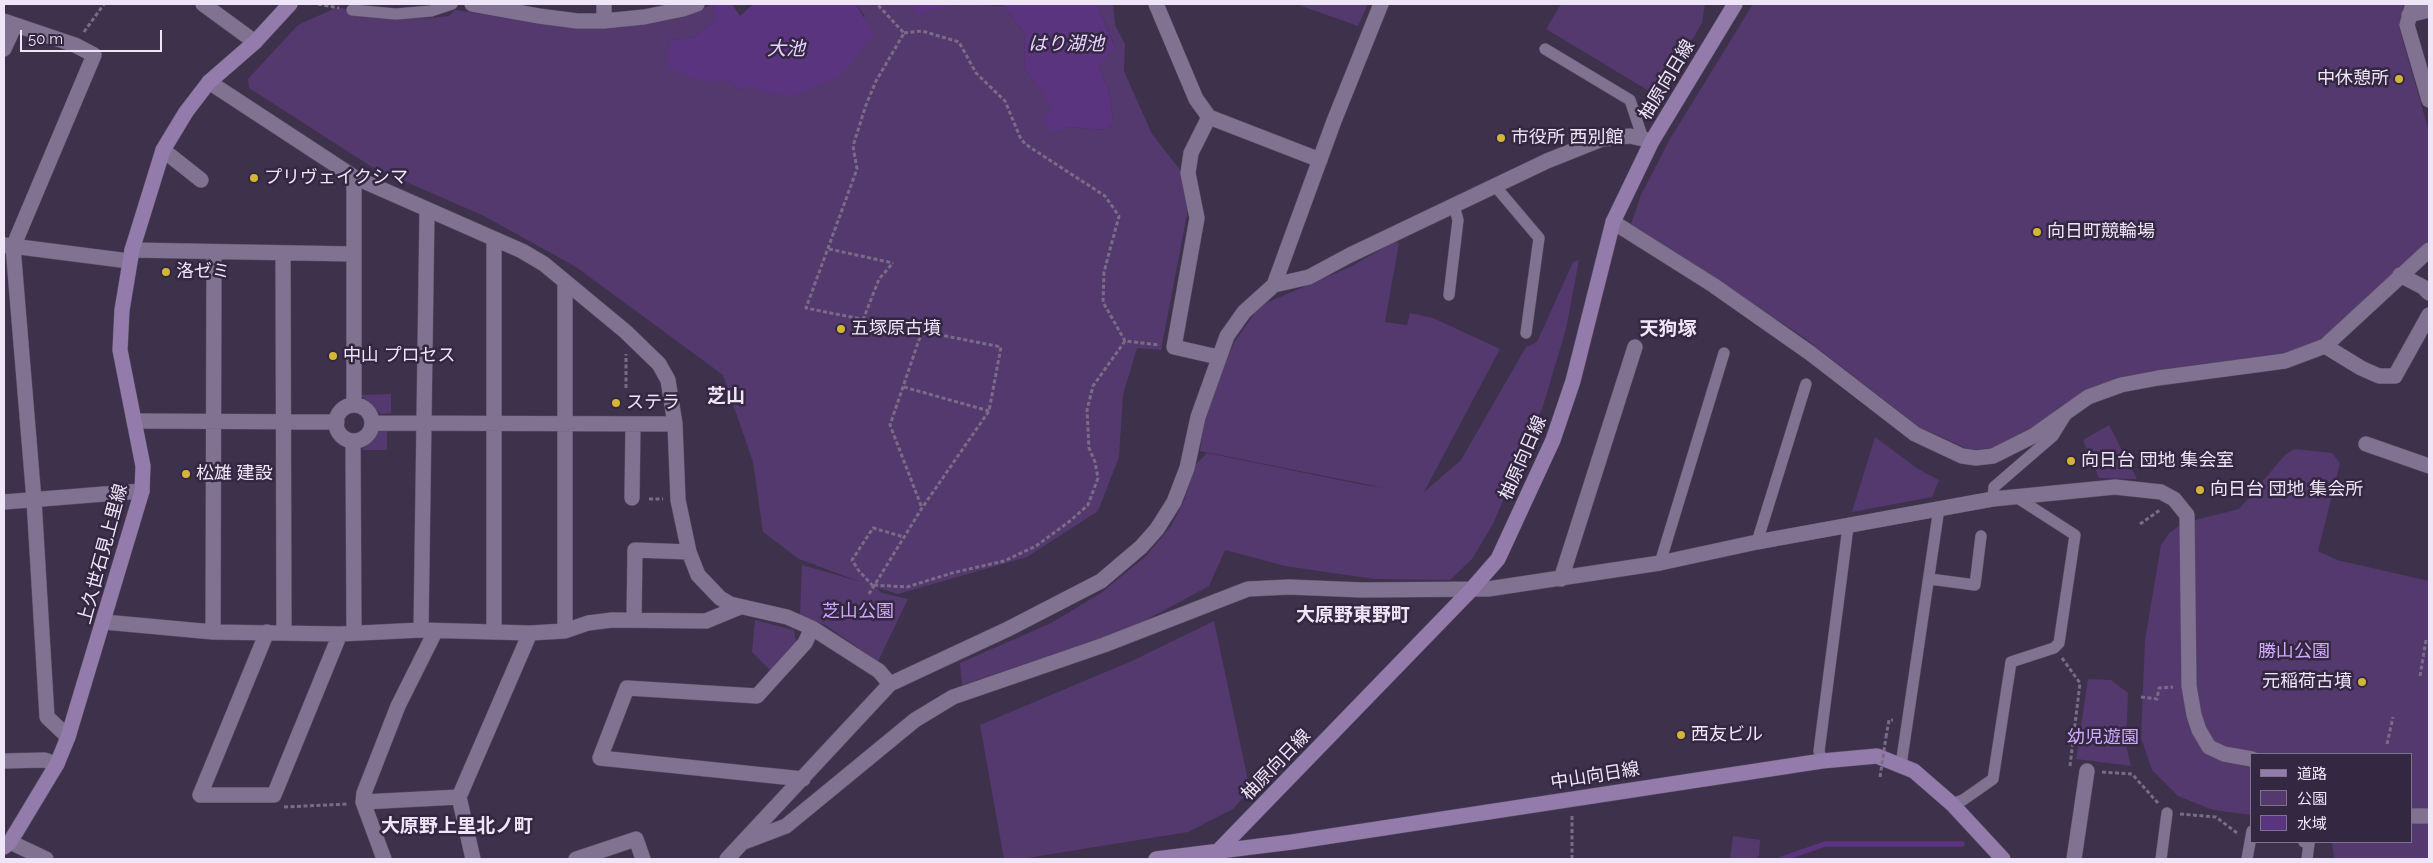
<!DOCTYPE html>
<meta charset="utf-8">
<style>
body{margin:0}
#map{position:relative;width:2433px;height:863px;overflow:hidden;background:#3e314c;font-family:Raleway,"Noto Sans JP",sans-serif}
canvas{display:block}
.frame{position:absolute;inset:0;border:5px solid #eee6f7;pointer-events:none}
.legend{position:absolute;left:2250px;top:753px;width:162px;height:90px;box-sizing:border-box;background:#332741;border:1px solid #7e738a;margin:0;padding:6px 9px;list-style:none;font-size:15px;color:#eee6f7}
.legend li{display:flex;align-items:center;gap:10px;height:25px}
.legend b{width:25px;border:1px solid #7e738a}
.scale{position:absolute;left:20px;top:30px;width:142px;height:22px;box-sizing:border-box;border:2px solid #eee6f7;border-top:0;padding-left:6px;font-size:15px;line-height:18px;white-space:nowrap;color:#eee6f7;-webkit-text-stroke:4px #332741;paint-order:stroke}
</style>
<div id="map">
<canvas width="2433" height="863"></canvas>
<div class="frame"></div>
<ul class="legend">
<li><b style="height:6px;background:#937cab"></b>道路</li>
<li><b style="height:14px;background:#54396e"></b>公園</li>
<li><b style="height:14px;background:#5b347f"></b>水域</li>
</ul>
<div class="scale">50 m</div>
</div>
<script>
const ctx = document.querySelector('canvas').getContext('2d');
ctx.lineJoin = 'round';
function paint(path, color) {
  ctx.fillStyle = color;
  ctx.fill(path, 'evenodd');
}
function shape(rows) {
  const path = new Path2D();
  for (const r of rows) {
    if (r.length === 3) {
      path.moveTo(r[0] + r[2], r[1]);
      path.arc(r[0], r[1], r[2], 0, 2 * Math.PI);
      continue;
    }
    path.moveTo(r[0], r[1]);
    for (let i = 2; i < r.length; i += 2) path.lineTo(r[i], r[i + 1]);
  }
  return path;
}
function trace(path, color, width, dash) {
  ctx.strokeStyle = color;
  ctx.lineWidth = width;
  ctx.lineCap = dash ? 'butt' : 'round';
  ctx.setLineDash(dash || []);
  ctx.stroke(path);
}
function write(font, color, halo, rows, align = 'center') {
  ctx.font = font + ' Raleway,"Noto Sans JP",sans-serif';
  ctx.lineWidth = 5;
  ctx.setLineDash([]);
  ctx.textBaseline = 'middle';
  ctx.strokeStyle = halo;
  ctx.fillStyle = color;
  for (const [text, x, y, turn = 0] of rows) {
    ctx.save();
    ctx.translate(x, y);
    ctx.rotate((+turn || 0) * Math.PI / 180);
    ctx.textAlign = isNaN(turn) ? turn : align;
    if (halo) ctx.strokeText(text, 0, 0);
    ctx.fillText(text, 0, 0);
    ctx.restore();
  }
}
paint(shape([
 [713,4,715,20,694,37,670,40,670,52,710,81,729,81,741,90,745,87,756,87,764,92,865,16,856,4,912,4,916,14,959,4,1004,6,1025,34,1024,67,1053,109,1054,134,1068,127,1107,130,1113,122,1109,91,1099,67,1115,46,1097,4,1113,4,1115,25,1125,44,1124,71,1152,134,1185,176,1188,209,1161,350,1137,348,1123,395,1119,457,1098,511,1027,557,898,594,875,587,882,593,908,599,878,661,825,625,800,615,802,565,861,582,799,559,763,532,753,462,723,375,576,267,484,216,372,167,249,88,248,79,298,25,338,7,363,15,427,18,449,16,455,10,582,27,675,19],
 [1296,4,1368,4,1358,26],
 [1561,4,1705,4,1702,23,1659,97,1546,29],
 [1753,4,2404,4,2399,27,2429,132,2429,241,2327,339,2294,352,2254,360,2201,364,2117,378,2094,389,2044,421,1992,448,1970,450,1919,427,1803,337,1631,224,1641,195,1670,139],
 [1394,242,1399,243,1385,322,1407,325,1410,313,1433,318,1500,349,1424,492,1461,460,1526,347,1537,342,1573,262,1579,260,1566,329,1543,406,1493,524,1472,559,1450,580,1374,579,1285,566,1225,550,1209,586,1133,627,962,685,960,663,1051,623,1101,593,1146,556,1171,526,1184,501,1196,464,1207,453,1364,485,1385,488,1200,451,1204,422,1224,366,1235,341,1257,310,1266,303,1350,267],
 [391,394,391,413,381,414,360,395],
 [2109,425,2137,479,2099,478,2083,440],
 [387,429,387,450,362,450,378,431],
 [1875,437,1918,469,1939,480,1932,497,1852,512],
 [2294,449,2332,453,2340,463,2318,551,2337,560,2429,581,2429,859,2334,859,2332,842,2412,842,2412,754,2252,754,2252,815,2213,810,2178,796,2152,770,2141,738,2145,640,2161,545,2169,533,2183,523,2239,509,2285,455],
 [755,620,794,630,796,642,770,670,752,652],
 [1214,621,1250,790,1233,809,1188,832,1021,859,1004,859,980,725,1134,660],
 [2088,679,2111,680,2128,693,2126,745,2131,766,2076,759],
 [1733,836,1760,840,1759,856,1754,859,1730,859]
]), '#54396e');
paint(shape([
 [713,4,732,4,740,16,753,4,856,4,874,35,839,77,791,96,764,92,755,87,745,87,741,90,729,81,710,81,691,78,668,67,670,40,694,37,715,20],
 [912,4,959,4,916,15],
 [998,4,1097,4,1115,47,1099,67,1109,91,1113,122,1107,130,1068,127,1054,134,1042,120,1053,109,1024,67,1025,34,1004,6]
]), '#5b347f');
trace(shape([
 [1782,859,1825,844,1962,844]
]), '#5b347f', 5.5);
const lane = shape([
 [352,10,396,14,431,11,452,4],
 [1545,49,1630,100,1643,139],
 [1495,186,1539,238,1526,333],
 [1449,295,1458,220,1454,206],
 [1993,499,1994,487,2053,436,2066,415],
 [1757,542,1806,384],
 [1660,563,1724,353],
 [1930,579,1975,585,1981,536],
 [1822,761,1819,751,1848,527],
 [1901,765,1939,508],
 [1952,804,1963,800,1993,779,2011,662,2054,648,2059,643,2075,535,2016,497],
 [2304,842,2309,844,2307,859],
 [2161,859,2167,813],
 [2247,859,2252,831]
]);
const street = shape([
 [203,4,255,42],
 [472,4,539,16,577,21,604,21,644,17,683,9,697,4],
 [604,4,604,21],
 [1156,4,1196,99,1209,117,1191,153,1188,173,1197,218,1174,347,1218,357],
 [2413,4,2407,25,2429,100],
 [2409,15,2429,10],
 [4,21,75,45,94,55,13,247,34,500,47,717,68,737],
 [4,49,15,25],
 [209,82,354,177,522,251,544,264,626,332,659,364,668,380,675,424,678,500,689,552,698,575,720,598,730,604,787,617,812,628,879,671,890,684],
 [1209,117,1320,160],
 [163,150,201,180],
 [354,177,354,405],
 [1613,222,1713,285,1810,353,1915,434,1962,456,1976,458,1993,456,2033,436,2088,397,2121,385,2158,378,2285,361,2325,346,2429,250],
 [4,245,129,261],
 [132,250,353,254],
 [283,254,284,632],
 [2400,275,2423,287,2429,293],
 [565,282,565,631],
 [1274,285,1309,277,1350,255,1547,161,1602,139,1630,136,1652,141],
 [2325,346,2361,368,2379,376,2395,376,2429,315],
 [354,423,18],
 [134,421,337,422],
 [372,423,675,424],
 [353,441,354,633],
 [2366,444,2429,466],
 [632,498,633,425],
 [4,502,142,491],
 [1561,579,1635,347],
 [634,619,635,550,689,552],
 [104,622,213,632,340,634,421,630,530,633,565,631,588,623,612,620,706,621,740,607],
 [421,630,427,211],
 [494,631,494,239],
 [213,632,214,253],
 [267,632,200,795,274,795,340,634],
 [4,761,44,760,57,764],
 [803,779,600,758,627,688,757,696,805,643,812,628],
 [363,802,459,797],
 [2412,816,2429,816],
 [10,842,46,859],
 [744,842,786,826,915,720,953,697,1104,645,1248,589,1289,587,1362,590,1488,589,1660,563,1757,542,1993,499,2115,487,2161,492,2174,499,2187,515,2189,686,2194,715,2199,730,2209,747,2224,754,2252,759],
 [384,859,363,802,364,793,398,706,435,632],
 [473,859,459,797,530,633],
 [576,859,636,839,643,859],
 [727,859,890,684,1008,629,1101,581,1141,547,1157,529,1174,502,1187,468,1198,417,1227,336,1244,312,1274,285,1334,121,1381,4],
 [2074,859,2087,771]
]);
const secondary = shape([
 [4,847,10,842,57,764,68,737,142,491,143,466,120,350,122,310,132,250,163,150,186,112,209,82,255,42,290,4],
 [1219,850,1470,591,1498,559,1553,440,1573,381,1613,222,1652,141,1735,4],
 [1156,859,1292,842,1822,761,1877,756,1914,771,1952,804,2003,859]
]);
trace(lane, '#594e64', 12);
trace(street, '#594e64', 16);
trace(secondary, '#594e64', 16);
trace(shape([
 [318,4,339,8],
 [84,32,104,4],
 [904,33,922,31,959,42,976,73,1005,101,1020,137,1025,144,1105,196,1119,216,1104,272,1103,302,1125,341],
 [829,249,893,263],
 [863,320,879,279,893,263],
 [922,331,890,425,922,508],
 [904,387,989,411],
 [626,388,626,354],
 [649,499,663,499],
 [2140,524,2160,510],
 [874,585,907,587,952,573,1004,561,1036,546,1070,521,1088,505,1098,478,1095,462,1089,448,1087,410,1093,386,1125,341,1159,345],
 [873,586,859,571,852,560,873,528,904,537],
 [869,594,922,508,989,411,1001,347,806,308,857,169,853,146,866,105,876,81,904,33,877,4],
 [2062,658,2080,683,2070,766],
 [2420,676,2426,640],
 [2141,697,2157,699,2159,688,2173,687],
 [1886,737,1889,720,1893,720],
 [2387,744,2393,717],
 [2102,772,2132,774,2158,803],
 [284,807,348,804],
 [2180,814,2216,817,2237,833],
 [1572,859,1572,814]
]), '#786d85', 3, [4, 2.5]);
trace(lane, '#807290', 11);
trace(street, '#807290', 15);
trace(secondary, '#937cab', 15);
trace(shape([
 [1880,777,1886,737]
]), '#786d85', 3, [4, 2.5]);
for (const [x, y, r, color] of [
 [2399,79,5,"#d3b635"],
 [1501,138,5,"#d3b635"],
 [254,178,5,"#d3b635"],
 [2037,232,5,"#d3b635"],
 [166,272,5,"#d3b635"],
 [841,329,5,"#d3b635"],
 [333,356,5,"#d3b635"],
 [616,403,5,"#d3b635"],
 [2071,461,5,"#d3b635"],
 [186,474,5,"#d3b635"],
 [2200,490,5,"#d3b635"],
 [2362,682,5,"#d3b635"],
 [1681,735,5,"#d3b635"]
]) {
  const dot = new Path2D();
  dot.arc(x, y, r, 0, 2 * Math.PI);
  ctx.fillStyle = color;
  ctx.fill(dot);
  trace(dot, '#332741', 2);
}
write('18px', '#eee6f7', '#332741', [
 ["中休憩所",2389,79,"right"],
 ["市役所 西別館",1511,138],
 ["プリヴェイクシマ",264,178],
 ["向日町競輪場",2047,232],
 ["洛ゼミ",176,272],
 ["五塚原古墳",851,329],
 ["中山 プロセス",343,356],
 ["ステラ",626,403],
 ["向日台 団地 集会室",2081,461],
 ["松雄 建設",196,474],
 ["向日台 団地 集会所",2210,490],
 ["元稲荷古墳",2352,682,"right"],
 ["西友ビル",1691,735]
], 'left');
write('18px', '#eee6f7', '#332741', [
 ["柚原向日線",1667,80,-59],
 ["柚原向日線",1523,458,-66],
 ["上久世石見上里線",103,554,-75],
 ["柚原向日線",1276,765,-46],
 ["中山向日線",1595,776,-9]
]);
write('18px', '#d1a9fd', '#332741', [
 ["芝山公園",858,612],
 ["勝山公園",2294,652],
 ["幼児遊園",2103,738]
]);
write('italic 19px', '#e5d1fc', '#332741', [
 ["はり湖池",1066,44],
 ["大池",786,49]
]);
write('bold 19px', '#eee6f7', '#332741', [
 ["天狗塚",1668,329],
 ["芝山",726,396],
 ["大原野東野町",1353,615],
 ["大原野上里北ノ町",457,826]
]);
</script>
